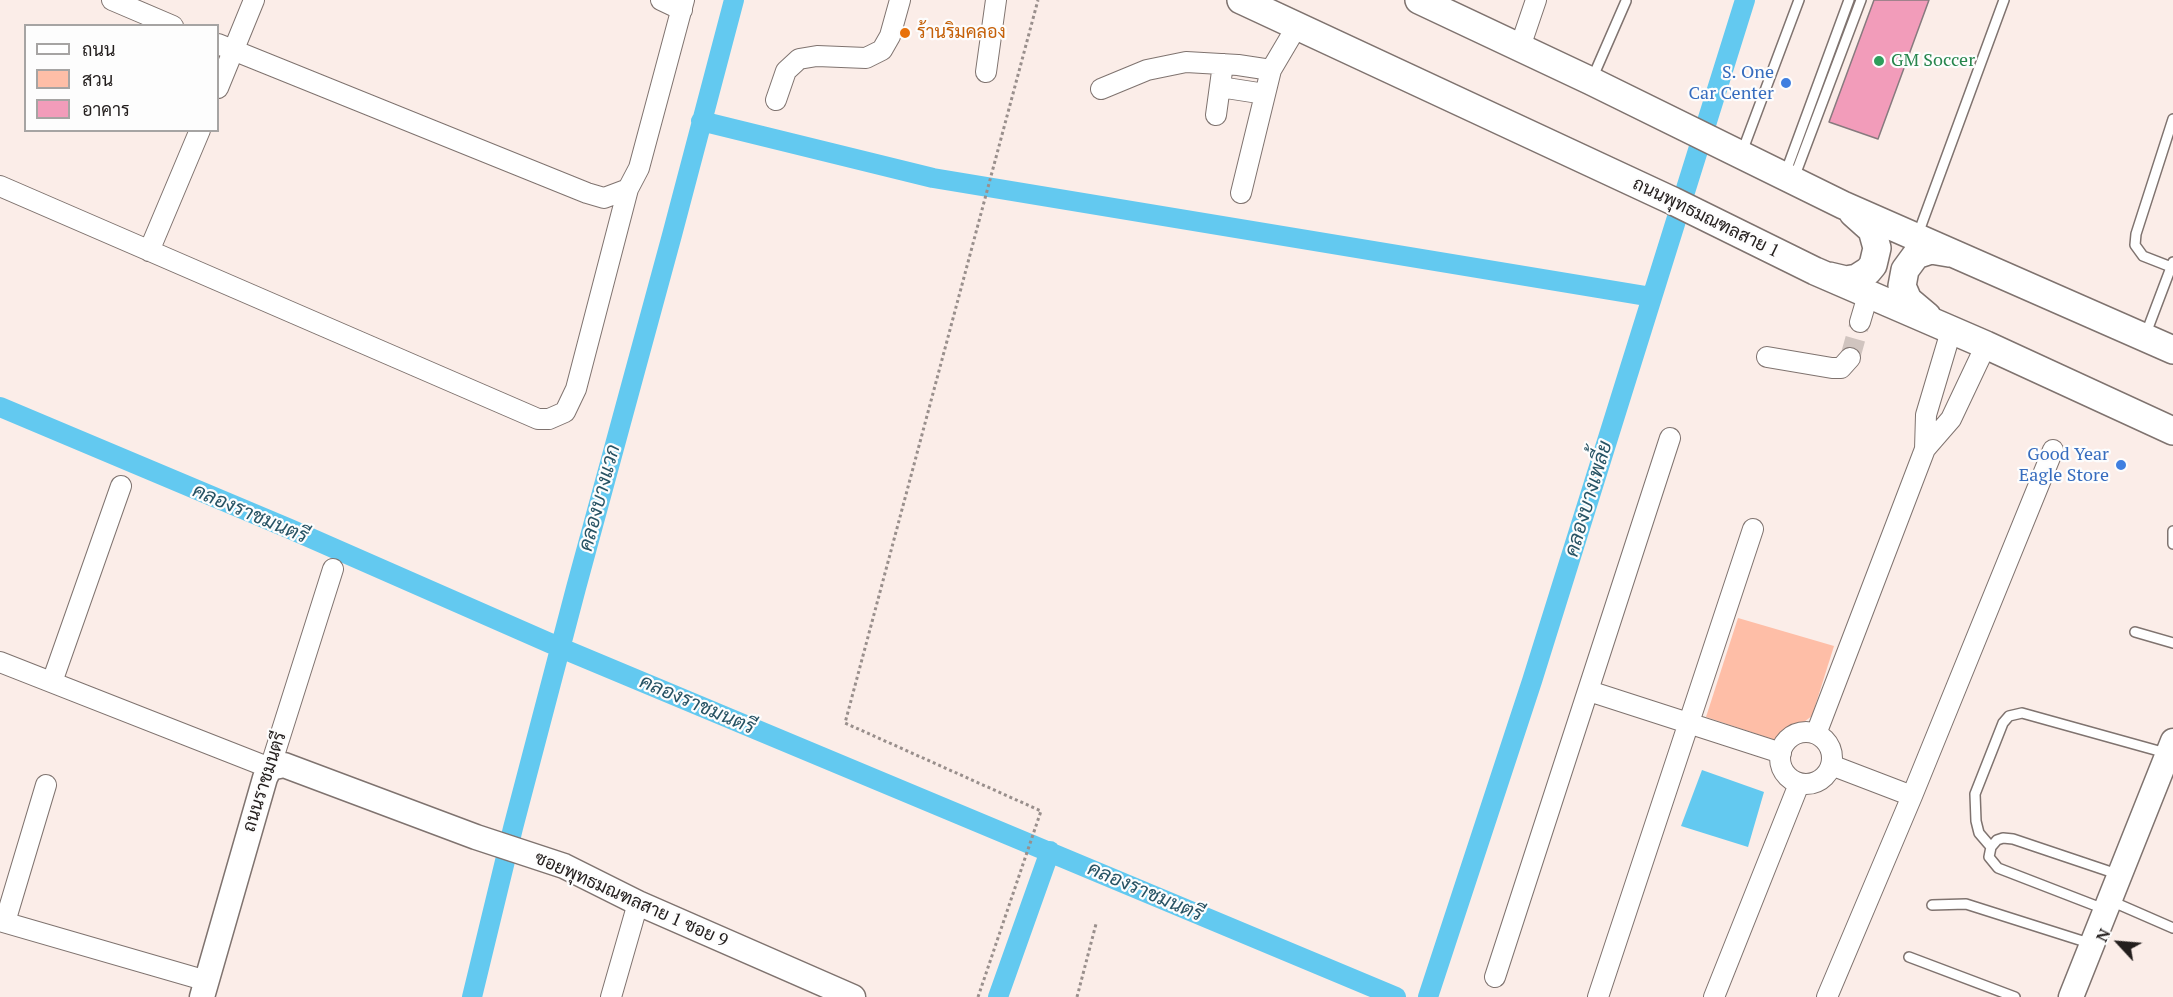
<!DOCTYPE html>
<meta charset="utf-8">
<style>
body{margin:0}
#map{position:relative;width:2173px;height:997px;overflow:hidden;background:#fbede8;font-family:"PT Serif",Sarabun,serif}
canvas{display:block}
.legend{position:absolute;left:24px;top:24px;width:195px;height:108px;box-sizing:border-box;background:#fdfdfd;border:2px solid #a6a4a3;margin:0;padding:8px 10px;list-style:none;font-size:18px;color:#231e1d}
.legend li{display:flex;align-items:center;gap:12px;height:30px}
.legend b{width:30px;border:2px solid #a6a4a3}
.north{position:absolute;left:2089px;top:913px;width:60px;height:60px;-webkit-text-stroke:4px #fdfdfd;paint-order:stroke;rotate:296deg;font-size:16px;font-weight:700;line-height:24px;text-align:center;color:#231e1d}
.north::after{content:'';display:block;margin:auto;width:21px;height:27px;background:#231e1d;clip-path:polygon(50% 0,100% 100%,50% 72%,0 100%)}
</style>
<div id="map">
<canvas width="2173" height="997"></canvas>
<ul class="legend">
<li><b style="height:8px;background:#fff"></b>ถนน</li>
<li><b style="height:16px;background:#febea7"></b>สวน</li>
<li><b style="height:16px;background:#f29cba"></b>อาคาร</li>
</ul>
<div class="north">N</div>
</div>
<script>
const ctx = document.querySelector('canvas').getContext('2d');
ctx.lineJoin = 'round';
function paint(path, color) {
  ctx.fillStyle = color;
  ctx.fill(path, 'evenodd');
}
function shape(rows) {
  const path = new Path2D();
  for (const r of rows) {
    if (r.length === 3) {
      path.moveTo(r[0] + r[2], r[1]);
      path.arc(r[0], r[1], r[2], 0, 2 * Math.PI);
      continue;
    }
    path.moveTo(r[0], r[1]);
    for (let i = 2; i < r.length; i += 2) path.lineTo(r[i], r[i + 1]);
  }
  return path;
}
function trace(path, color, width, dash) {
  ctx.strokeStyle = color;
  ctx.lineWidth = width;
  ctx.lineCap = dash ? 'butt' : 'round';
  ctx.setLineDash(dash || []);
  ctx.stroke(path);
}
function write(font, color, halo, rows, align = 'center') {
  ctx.font = font + ' "PT Serif",Sarabun,serif';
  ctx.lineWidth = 4.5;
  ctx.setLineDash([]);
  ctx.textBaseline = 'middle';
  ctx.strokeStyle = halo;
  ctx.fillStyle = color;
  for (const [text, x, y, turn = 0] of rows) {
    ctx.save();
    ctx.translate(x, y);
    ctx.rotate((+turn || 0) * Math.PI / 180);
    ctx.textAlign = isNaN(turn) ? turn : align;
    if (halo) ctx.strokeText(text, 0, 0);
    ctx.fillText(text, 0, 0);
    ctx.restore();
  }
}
paint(shape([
 [1738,618,1834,646,1812,716,1778,741,1706,717]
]), '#febea7');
paint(shape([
 [1702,770,1764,792,1748,847,1681,826]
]), '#63c9f0');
trace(shape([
 [701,121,933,178,1652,297],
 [0,407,290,529,561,648,1396,997],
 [472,997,513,828,576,588,672,235,734,0],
 [998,997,1050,851],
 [1428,997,1532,681,1745,0]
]), '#63c9f0', 20);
const building = shape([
 [1874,0,1929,0,1878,139,1829,122,1874,0]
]);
paint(building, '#f29cba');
trace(building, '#877a7e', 1.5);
trace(shape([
 [1850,358,1860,322]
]), '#d0c4bf', 20, [20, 10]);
const service = shape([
 [1592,79,1626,1],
 [1742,152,1799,0],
 [1785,174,1849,0],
 [1794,178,1861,0],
 [1918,234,2004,0],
 [2171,267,2143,256,2135,245,2136,234,2173,119],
 [2145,336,2173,262],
 [2173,531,2173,544],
 [2135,632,2173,643],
 [1991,847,1979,833,1976,821,1975,794,2003,723,2009,716,2022,713,2166,753],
 [2111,901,2173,928],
 [1932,905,1966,904,2092,944],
 [2104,909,1998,868,1989,857,1991,847,1997,840,2003,838,2013,839,2117,874],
 [1909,957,2015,997]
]);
const minor = shape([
 [112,0,173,26],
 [661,0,682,10],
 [218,44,587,193,604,198,628,189],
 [1520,47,1536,0],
 [986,72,996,0],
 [1220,87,1265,94],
 [218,88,254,0],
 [1101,89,1147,70,1186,62,1238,65,1271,70,1297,26],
 [776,100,786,71,799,59,817,56,866,58,882,50,890,36,900,0],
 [1216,115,1223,64],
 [0,186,538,419,549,419,565,412,576,389,628,189,639,168,684,0],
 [1241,193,1271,70],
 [149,251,200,130],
 [1860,322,1868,295],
 [1767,357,1832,368,1841,368,1850,358],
 [1925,449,1951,419,1986,345],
 [0,662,270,768,333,569],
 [52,682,121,486],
 [1589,691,1781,753],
 [1806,758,26],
 [1816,734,1925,449,1926,415,1951,331],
 [1831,765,1912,796],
 [0,921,207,981],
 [5,922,46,785],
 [1495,977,1670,438],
 [611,997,638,903],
 [1598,997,1753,529],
 [1714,997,1799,784],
 [1827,997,1912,796,2053,450]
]);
const tertiary = shape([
 [202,997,265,778,270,768,284,765,476,837,564,866,638,903,853,997],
 [2071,997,2173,741]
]);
const secondary = shape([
 [1241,0,1673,201,1815,271,1986,345,2173,431],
 [1419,0,1591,81,1843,205,2173,350],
 [1829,276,1846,280,1857,278,1868,271,1873,265,1877,248,1872,230,1853,213],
 [1927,316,1908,300,1902,286,1905,270,1916,255,1931,250,1949,253]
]);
trace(service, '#7f736f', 12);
trace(minor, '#7f736f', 22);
trace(tertiary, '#7f736f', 27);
trace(secondary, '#7f736f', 30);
trace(shape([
 [978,997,1041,811,845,723,1038,0],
 [1077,997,1096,924]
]), '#998f8c', 3, [3, 3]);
trace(service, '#fff', 9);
trace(minor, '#fff', 20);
trace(tertiary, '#fff', 24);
trace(secondary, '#fff', 27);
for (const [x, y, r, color] of [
 [905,33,6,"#e8710a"],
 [1879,61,6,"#2e9e5b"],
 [1786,83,6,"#3f7fe0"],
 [2121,465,6,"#3f7fe0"]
]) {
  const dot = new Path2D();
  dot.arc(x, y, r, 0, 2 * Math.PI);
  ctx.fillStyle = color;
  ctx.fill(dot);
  trace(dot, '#fdfdfd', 2);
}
write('18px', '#c56008', '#fdfdfd', [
 ["ร้านริมคลอง",917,33]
], 'left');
write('18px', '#27864d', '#fdfdfd', [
 ["GM Soccer",1891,61]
], 'left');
write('18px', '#366cbe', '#fdfdfd', [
 ["S. One",1774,73],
 ["Car Center",1774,94],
 ["Good Year",2109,455],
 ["Eagle Store",2109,476]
], 'right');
write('18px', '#231e1d', '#fdfdfd', [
 ["ถนนพุทธมณฑลสาย 1",1706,218,26],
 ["ถนนราชมนตรี",265,782,-72],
 ["ซอยพุทธมณฑลสาย 1 ซอย 9",631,900,24]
]);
write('italic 20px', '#275364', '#fdfdfd', [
 ["คลองบางแวก",600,498,-75],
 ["คลองบางเพลี้ย",1589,499,-73],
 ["คลองราชมนตรี",250,514,23],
 ["คลองราชมนตรี",697,705,23],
 ["คลองราชมนตรี",1145,892,23]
]);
</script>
